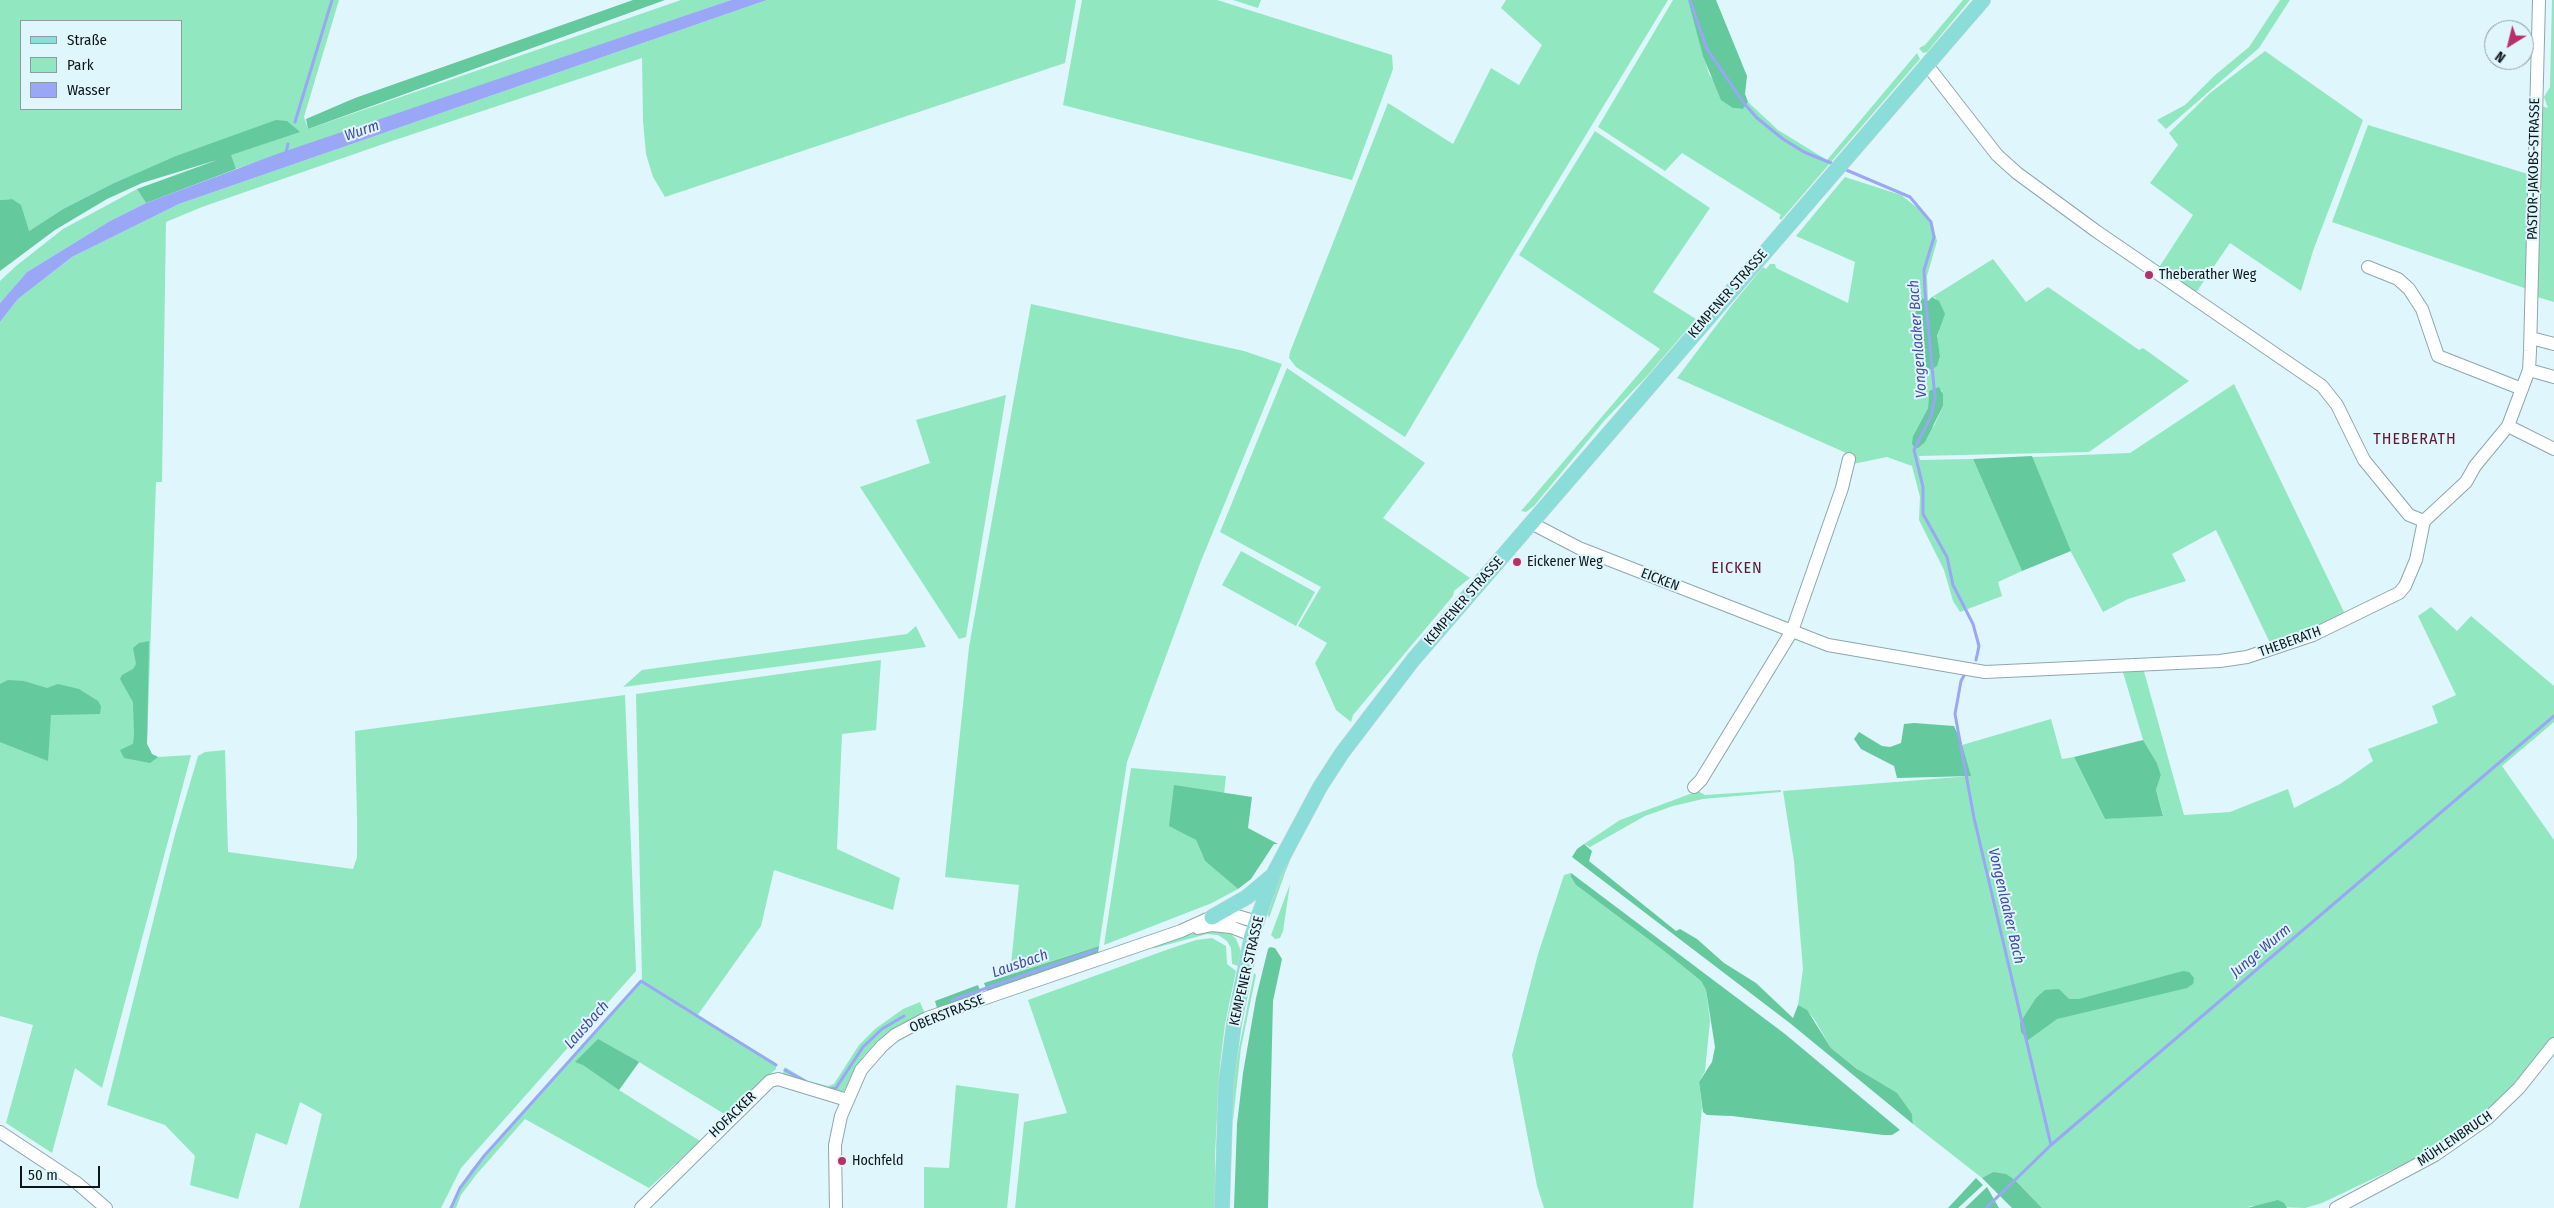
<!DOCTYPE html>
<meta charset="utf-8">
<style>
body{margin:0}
#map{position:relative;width:2554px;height:1208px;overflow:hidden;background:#e0f6fd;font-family:"Fira Sans Condensed",sans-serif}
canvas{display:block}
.legend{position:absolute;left:20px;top:20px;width:162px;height:90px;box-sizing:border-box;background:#e0f6fd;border:1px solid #8c9da2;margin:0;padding:6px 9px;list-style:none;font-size:15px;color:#0d171a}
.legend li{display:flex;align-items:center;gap:10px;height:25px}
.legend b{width:25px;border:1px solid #8c9da2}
.north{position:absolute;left:2484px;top:20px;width:50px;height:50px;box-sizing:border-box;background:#e0f6fd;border:1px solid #8c9da2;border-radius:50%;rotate:216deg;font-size:14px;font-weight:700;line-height:20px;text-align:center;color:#0d171a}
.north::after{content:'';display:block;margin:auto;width:18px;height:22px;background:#ba2f68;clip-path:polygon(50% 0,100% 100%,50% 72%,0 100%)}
.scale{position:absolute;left:20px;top:1166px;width:80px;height:22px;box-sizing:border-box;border:2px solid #0d171a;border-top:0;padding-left:6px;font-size:15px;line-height:18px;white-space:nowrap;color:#0d171a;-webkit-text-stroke:4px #e0f6fd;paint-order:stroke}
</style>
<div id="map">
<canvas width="2554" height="1208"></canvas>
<ul class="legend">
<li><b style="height:6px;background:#8bddda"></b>Straße</li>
<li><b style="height:14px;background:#91e7bf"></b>Park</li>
<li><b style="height:14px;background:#9aa7f6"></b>Wasser</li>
</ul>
<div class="north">N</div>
<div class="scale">50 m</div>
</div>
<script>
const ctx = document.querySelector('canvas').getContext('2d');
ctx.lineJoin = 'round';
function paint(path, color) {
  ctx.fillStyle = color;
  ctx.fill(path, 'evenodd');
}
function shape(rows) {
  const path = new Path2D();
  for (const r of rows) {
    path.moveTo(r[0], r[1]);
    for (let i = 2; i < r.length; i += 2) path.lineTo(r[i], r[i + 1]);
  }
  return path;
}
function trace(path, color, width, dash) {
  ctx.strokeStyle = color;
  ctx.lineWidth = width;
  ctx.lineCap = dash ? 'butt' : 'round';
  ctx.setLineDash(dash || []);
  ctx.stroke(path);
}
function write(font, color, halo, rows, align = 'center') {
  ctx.font = font + ' "Fira Sans Condensed",sans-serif';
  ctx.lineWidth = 4;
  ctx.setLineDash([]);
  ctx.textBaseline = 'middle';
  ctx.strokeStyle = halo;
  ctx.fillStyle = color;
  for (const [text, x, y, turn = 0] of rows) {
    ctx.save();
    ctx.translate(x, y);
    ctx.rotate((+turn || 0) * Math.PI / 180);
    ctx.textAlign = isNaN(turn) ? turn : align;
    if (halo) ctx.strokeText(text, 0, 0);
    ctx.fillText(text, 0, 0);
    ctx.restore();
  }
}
paint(shape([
 [0,0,339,0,304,117,308,129,681,0,731,0,236,169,230,156,110,185,63,209,29,231,12,199,0,200],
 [21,21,181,21,181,109,21,109],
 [767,0,1076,0,1065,63,665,197,653,177,646,154,643,121,642,58,389,142,202,207,166,222,162,482,156,482,147,744,152,754,158,757,191,755,102,1088,75,1068,52,1153,6,1123,33,1025,0,1016,0,322,18,299,72,257,179,204],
 [1082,0,1217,0,1392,55,1393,69,1352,180,1063,105],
 [1233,0,1261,0,1258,8],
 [1506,0,1668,0,1508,263,1405,437,1296,367,1289,358,1290,352,1388,103,1453,144,1491,68,1519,85,1542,45,1501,8],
 [1673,0,1688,0,1709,74,1733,108,1743,109,1748,102,1778,130,1827,160,1917,53,1920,59,1781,220,1779,218,1781,215,1682,153,1665,171,1598,127],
 [1963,0,1970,0,1927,52,1923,53,1919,48,1925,45],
 [2280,0,2290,0,2259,48,2166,129,2157,120,2185,105,2214,76,2249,47],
 [2552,0,2554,0,2554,302,2534,296,2539,105,2548,108,2544,97,2550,87],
 [2265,51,2363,120,2313,251,2301,291,2230,243,2195,294,2158,269,2193,215,2150,183,2178,145,2169,133,2210,93],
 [2368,125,2531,175,2527,289,2332,222],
 [1595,131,1710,208,1653,292,1696,319,1648,375,1604,421,1534,506,1526,512,1521,511,1660,349,1519,255],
 [1845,177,1901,195,1924,213,1932,223,1937,241,1927,276,1928,301,1921,298,1913,317,1920,338,1920,358,1926,368,1931,370,1937,365,1940,358,1936,342,1939,330,1936,298,1932,297,1993,259,2026,302,2048,287,2139,350,2143,348,2189,381,2089,452,1919,456,1920,460,1973,459,2022,571,1998,582,2002,596,1960,612,1953,601,1944,570,1919,520,1920,497,1912,466,1887,457,1853,464,1853,456,1677,378,1731,306,1763,267,1766,269,1770,264,1775,264,1776,268,1848,303,1855,262,1796,236],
 [1942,390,1943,406,1934,426,1913,436,1928,408,1929,391],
 [137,189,146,203,110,221,27,272,0,303,0,281,16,266,63,229],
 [1031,304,1244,351,1282,364,1201,561,1127,762,1099,946,1010,974,1019,885,945,877,969,647],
 [1287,368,1425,463,1383,518,1470,578,1454,591,1453,596,1353,715,1351,722,1336,710,1315,663,1327,643,1298,626,1321,587,1220,532],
 [2234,384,2346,616,2271,645,2216,530,2172,554,2186,581,2128,599,2103,612,2071,552,2032,457,2130,453],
 [1006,395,966,637,959,639,860,487,930,463,916,420],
 [1241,551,1315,592,1296,626,1222,585],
 [2431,607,2457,631,2471,616,2554,686,2554,722,2502,766,2554,840,2554,1039,2501,1102,2442,1146,2322,1203,2305,1208,2250,1206,2247,1208,2042,1208,2015,1180,1993,1172,1982,1178,1913,1124,1912,1114,1906,1108,1831,1048,1813,1017,1798,1005,1803,969,1794,861,1783,791,1970,776,1962,745,2051,719,2062,759,2074,757,2105,819,2163,815,2156,790,2161,775,2157,763,2143,740,2122,669,2143,668,2184,815,2230,812,2288,789,2294,808,2340,784,2373,761,2368,749,2438,723,2432,706,2456,695,2418,616],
 [916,626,926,647,623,687,642,670,907,634],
 [881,660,876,730,842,734,837,849,900,878,893,910,774,870,761,926,697,1016,776,1063,776,1069,726,1115,639,1062,619,1090,700,1141,649,1188,525,1119,476,1175,461,1195,456,1208,449,1208,471,1170,642,980,636,694],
 [625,695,636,971,461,1168,441,1208,299,1208,322,1114,300,1102,287,1145,256,1133,238,1199,190,1185,195,1156,165,1125,107,1105,175,834,198,756,205,752,225,750,228,852,353,869,357,858,357,818,355,731],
 [1131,768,1226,776,1224,794,1174,786,1180,830,1196,840,1205,861,1238,889,1212,903,1104,945],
 [1781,790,1781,792,1703,799,1673,806,1645,816,1590,847,1584,844,1620,820,1698,791,1705,795],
 [1295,848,1285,873,1269,918,1267,912,1277,883],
 [1571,873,1571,877,1576,885,1664,951,1701,981,1706,990,1710,1021,1705,1071,1699,1082,1702,1107,1693,1208,1544,1208,1537,1186,1512,1055,1538,954,1564,875],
 [1290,884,1283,931,1280,938,1275,939,1271,935],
 [1209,929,1230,933,1236,939,1241,951,1238,966,1232,964,1231,948,1227,941,1218,935,1207,934,1155,948,1152,946],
 [1212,938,1226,946,1227,964,1236,971,1225,1024,1220,1065,1215,1154,1215,1208,1015,1208,1024,1122,1067,1113,1028,1000,1169,949,1196,940],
 [1254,973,1256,975,1241,1048,1233,1120,1231,1119,1233,1078],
 [920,1002,924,1012,874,1045,863,1057,844,1091,839,1094,803,1084,783,1073,785,1067,808,1081,828,1086,834,1084,859,1045,875,1029,903,1009],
 [956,1085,1019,1094,1007,1208,924,1208,924,1167,949,1168]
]), '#91e7bf');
paint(shape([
 [633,0,665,0,308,129,306,119,355,98],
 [1688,0,1716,0,1747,76,1745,94,1748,102,1743,109,1733,108,1721,100,1703,56],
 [276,120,287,121,300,132,231,155,236,169,146,203,137,189,217,160,142,183,107,199,55,230,0,271,0,200,12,199,21,205,29,231,63,209,110,185,176,156],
 [1932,297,1939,301,1945,314,1937,336,1940,357,1937,366,1931,370,1923,365,1920,358,1920,338,1913,317,1922,298,1928,301],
 [1939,387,1943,394,1943,406,1925,442,1918,448,1914,447,1912,444,1913,436,1928,408,1929,391],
 [2032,456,2071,551,2022,571,1973,459],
 [149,641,147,744,152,754,158,757,150,763,124,758,120,750,133,744,134,735,133,702,120,679,122,675,133,669,136,664,133,648,139,643],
 [8,680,24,681,47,688,58,684,79,689,98,701,101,706,100,714,51,715,48,761,0,742,0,684],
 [1914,723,1954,726,1961,741,1971,776,1897,778,1894,766,1861,749,1854,739,1859,732,1882,746,1890,747,1901,743,1904,724],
 [2143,740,2157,763,2161,775,2156,790,2163,816,2105,819,2074,757],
 [1174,785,1252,797,1248,828,1278,844,1274,844,1251,879,1238,889,1205,861,1196,840,1169,826],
 [1584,844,1592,851,1589,861,1676,931,1680,929,1697,939,1724,963,1756,983,1793,1018,1798,1005,1807,1010,1831,1048,1857,1069,1897,1093,1912,1114,1913,1124,1791,1024,1572,857,1577,849],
 [1571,873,1785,1034,1900,1130,1892,1135,1883,1135,1732,1116,1707,1115,1703,1112,1699,1082,1712,1062,1715,1047,1706,990,1701,981,1664,951,1576,885,1571,877],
 [1099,946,1098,954,987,991,984,983],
 [1270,947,1275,948,1282,959,1273,1001,1268,1208,1234,1208,1237,1124,1243,1073,1256,998,1268,949],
 [2183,971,2189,972,2194,978,2193,984,2187,988,2057,1019,2028,1040,2021,1032,2020,1023,2036,998,2045,990,2059,989,2069,999,2079,999],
 [978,985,981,993,937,1008,935,1001],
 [598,1039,639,1062,619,1090,583,1065,575,1062],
 [1993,1172,2006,1174,2015,1180,2042,1208,2012,1208,1982,1178],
 [1976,1178,1983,1185,1958,1208,1948,1208],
 [1987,1187,1999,1208,1965,1208],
 [2278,1200,2284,1203,2287,1208,2247,1208]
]), '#64c99d');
paint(shape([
 [731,0,767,0,179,204,72,257,18,299,0,322,0,303,27,272,110,221,146,203,277,154]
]), '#9aa7f6');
trace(shape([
 [1690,0,1707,49,1743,102,1757,118,1783,139,1804,152,1836,165],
 [295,122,332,0],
 [286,153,288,144],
 [1844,169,1910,197,1931,222,1934,237,1924,270,1925,292,1935,398,1931,416,1914,450,1923,487,1923,514,1947,557,1953,585,1973,624,1979,646,1976,660],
 [1966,672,1961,681,1955,714,1974,818,2051,1145],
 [952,1000,1096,950],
 [785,1070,805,1081],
 [830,1089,836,1088,863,1047,882,1029,904,1016],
 [451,1208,460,1188,484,1156,641,981,776,1065],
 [1986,1208,2051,1145,2554,716]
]), '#9aa7f6', 3);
const minor = shape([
 [2539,0,2530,351,2529,370,2508,426,2554,449],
 [1927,65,1997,155,2017,173,2096,231,2322,386,2337,405,2364,460,2409,515,2424,521],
 [2368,267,2398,279,2409,289,2422,309,2438,356,2522,389],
 [2531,338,2554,344],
 [2529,370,2554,377],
 [1531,523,1579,548,1828,645,1985,672,2220,661,2247,657,2313,635,2399,593,2405,586,2416,560,2424,521,2466,482,2475,466,2508,426],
 [1694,787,1701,780,1792,631,1842,488,1849,459],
 [1198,928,1212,925,1231,927,1252,935],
 [0,1132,77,1183,106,1208],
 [641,1208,770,1081,778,1079,847,1100],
 [836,1208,835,1145,841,1116,861,1070,882,1046,895,1035,927,1018,1181,931,1212,917,1237,916,1257,922],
 [2336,1208,2435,1155,2488,1118,2519,1088,2554,1044]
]);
const major = shape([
 [1212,917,1247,897,1272,876],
 [1222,1208,1226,1084,1234,1024,1252,935,1273,875,1320,787,1342,753,1413,660,1983,0]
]);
trace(minor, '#8da7af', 14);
trace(major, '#d3d5d6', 16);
trace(minor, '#fff', 12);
trace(major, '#8bddda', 15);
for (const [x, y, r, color] of [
 [2149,275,5,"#ba2f68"],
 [1517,562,5,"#ba2f68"],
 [842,1161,5,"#ba2f68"]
]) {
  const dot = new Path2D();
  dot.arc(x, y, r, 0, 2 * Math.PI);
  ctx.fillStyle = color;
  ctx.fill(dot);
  trace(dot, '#e0f6fd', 2);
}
write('14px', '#0d171a', '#e0f6fd', [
 ["PASTOR-JAKOBS-STRASSE",2534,169,-89],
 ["KEMPENER STRASSE",1728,294,-49],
 ["EICKEN",1660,580,21],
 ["KEMPENER STRASSE",1464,601,-49],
 ["THEBERATH",2290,642,-20],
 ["KEMPENER STRASSE",1247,971,-77],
 ["OBERSTRASSE",947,1014,-22],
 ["HOFACKER",733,1115,-44],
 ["MÜHLENBRUCH",2455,1139,-34]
]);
write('14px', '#0d171a', '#e0f6fd', [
 ["Theberather Weg",2159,275],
 ["Eickener Weg",1527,562],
 ["Hochfeld",852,1161]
], 'left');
write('italic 15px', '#4349a5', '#e0f6fd', [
 ["Wurm",362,131,-19],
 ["Vongenlaaker Bach",1918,339,-94],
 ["Vongenlaaker Bach",2006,906,77],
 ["Junge Wurm",2261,951,-40],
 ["Lausbach",1020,964,-19],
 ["Lausbach",587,1025,-48]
]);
ctx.letterSpacing = '1px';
write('16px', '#5e1b35', '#e0f6fd', [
 ["THEBERATH",2415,440],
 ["EICKEN",1737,569]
]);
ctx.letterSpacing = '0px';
</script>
